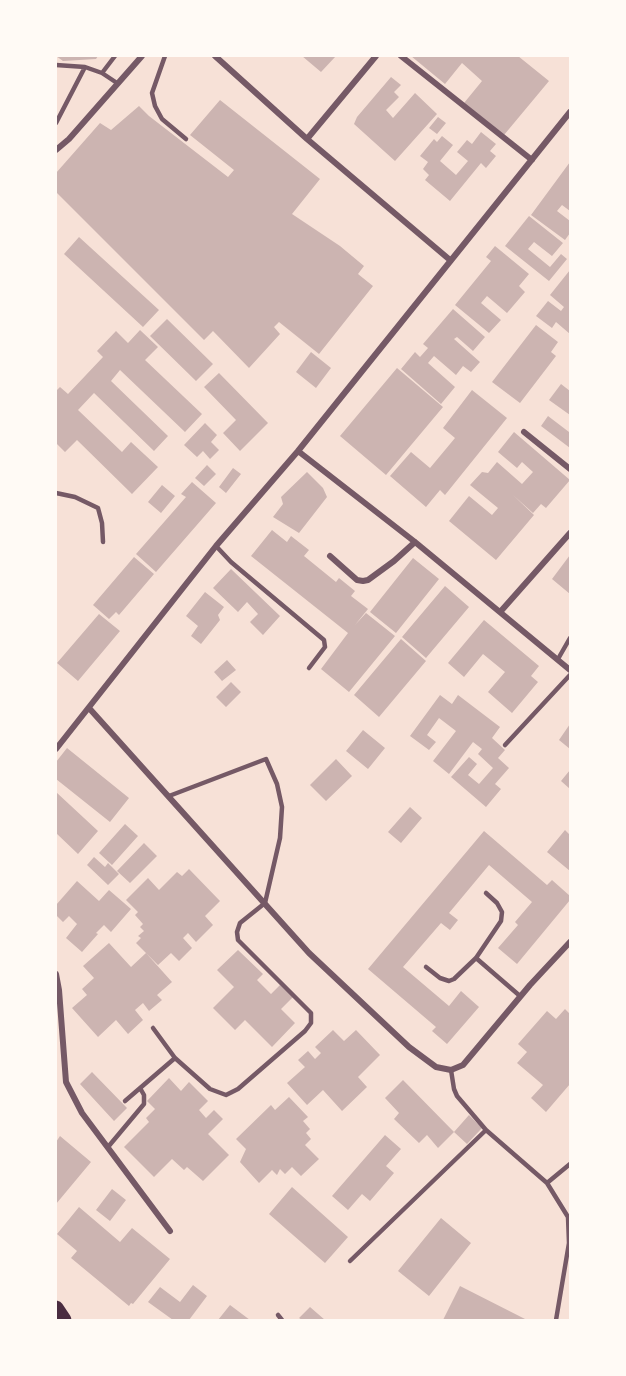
<!DOCTYPE html>
<style>
body{margin:0}
#map{position:relative;width:626px;height:1376px;overflow:hidden;background:#f7e1d7;font-family:Poppins,sans-serif}
canvas{display:block}
.frame{position:absolute;inset:0;border:57px solid #fffaf5;pointer-events:none}
</style>
<div id="map">
<canvas width="626" height="1376"></canvas>
<div class="frame"></div>
</div>
<script>
const ctx = document.querySelector('canvas').getContext('2d');
ctx.lineJoin = 'round';
function paint(path, color) {
  ctx.fillStyle = color;
  ctx.fill(path, 'evenodd');
}
function shape(rows) {
  const path = new Path2D();
  for (const r of rows) {
    path.moveTo(r[0], r[1]);
    for (let i = 2; i < r.length; i += 2) path.lineTo(r[i], r[i + 1]);
  }
  return path;
}
function trace(path, color, width, dash) {
  ctx.strokeStyle = color;
  ctx.lineWidth = width;
  ctx.lineCap = dash ? 'butt' : 'round';
  ctx.setLineDash(dash || []);
  ctx.stroke(path);
}
paint(shape([
 [56,56,98,56,96,59,63,61],
 [302,56,336,56,321,72],
 [411,56,518,56,549,81,504,135,464,103,482,81,462,63,445,84],
 [391,77,401,85,394,92,399,97,386,110,393,118,415,93,437,114,395,161,354,124,357,117],
 [220,100,320,179,292,214,340,246,364,266,358,274,373,286,319,354,279,322,274,327,280,334,249,368,213,331,204,340,56,192,56,173,100,123,111,130,139,106,149,116,228,177,234,170,190,135],
 [438,117,446,123,437,134,429,128],
 [481,132,496,144,490,151,496,156,486,168,481,163,450,201,425,180,429,175,423,169,428,162,420,156,434,139,437,142,442,136,453,145,440,161,456,175,468,161,457,152,467,140,472,144],
 [570,162,570,211,562,205,557,211,570,221,570,233,565,240,531,215],
 [529,216,563,243,552,256,534,242,528,249,550,267,561,254,567,259,549,281,505,246],
 [79,237,159,310,143,327,64,254],
 [495,246,529,274,519,286,525,292,507,313,487,296,481,303,501,320,489,333,455,305,491,261,486,257],
 [570,270,570,334,556,322,552,328,536,316,548,301,561,311,564,307,550,295],
 [453,309,485,337,473,351,457,337,454,339,480,362,471,372,463,366,456,375,434,356,428,363,455,387,441,404,401,369,415,352,420,357,428,348,423,344],
 [167,319,213,364,196,381,150,336],
 [536,325,558,342,551,352,556,356,520,403,492,382],
 [140,330,158,347,145,360,202,414,185,432,120,370,111,381,168,436,154,451,94,393,78,410,122,452,131,442,158,467,132,494,77,440,65,452,56,443,56,391,60,387,68,394,103,357,97,351,116,331,128,343],
 [311,352,331,368,316,388,296,372],
 [397,368,443,407,386,475,340,436],
 [219,373,268,423,240,451,223,433,236,420,204,387],
 [561,384,570,391,570,415,549,400],
 [472,390,507,418,445,495,440,490,426,507,390,476,411,452,430,468,455,438,443,428],
 [548,416,569,432,570,430,570,448,541,426],
 [205,423,217,435,211,442,219,450,210,459,203,451,197,457,184,445],
 [514,432,570,480,546,508,541,504,533,513,513,495,534,515,496,560,449,521,469,496,492,515,498,508,470,485,482,472,488,473,497,462,522,484,533,472,522,462,517,468,498,452],
 [207,465,216,474,204,486,195,478],
 [233,468,241,474,226,493,219,487],
 [307,472,323,488,327,497,299,533,273,517,283,504,281,497],
 [192,482,216,503,156,572,136,554,186,497,181,494],
 [162,485,175,496,161,513,148,502],
 [272,530,287,542,291,536,309,550,304,556,336,582,339,578,355,591,351,596,368,609,355,625,366,613,395,636,349,692,321,669,348,633,251,556],
 [570,555,570,594,552,579],
 [134,557,154,574,119,615,116,612,109,619,93,605],
 [413,558,439,579,396,633,370,612],
 [231,569,280,616,263,635,250,622,258,614,247,602,238,612,213,588],
 [445,586,469,607,426,658,402,637],
 [205,592,224,607,218,615,220,620,201,644,191,636,198,626,186,616],
 [99,614,120,631,78,681,57,663],
 [484,620,539,666,531,676,538,682,512,713,488,692,505,672,483,654,464,677,448,663],
 [401,639,426,661,379,717,354,695],
 [227,660,236,670,222,681,214,672],
 [231,682,241,692,226,707,216,697],
 [440,695,452,704,458,695,500,727,492,738,505,750,498,758,509,768,495,784,501,789,486,807,451,777,469,757,477,764,468,775,479,784,493,768,478,754,482,749,473,742,449,774,433,761,456,731,439,718,427,735,436,742,429,750,410,736],
 [570,724,570,749,559,740],
 [363,730,385,748,368,769,346,751],
 [67,748,129,798,110,822,56,779,56,762],
 [336,759,352,776,326,801,310,785],
 [570,770,570,789,561,781],
 [56,792,98,831,78,854,56,833],
 [410,807,422,818,401,843,388,832],
 [125,824,138,836,112,865,99,853],
 [565,830,570,835,570,871,547,852],
 [484,831,547,885,552,880,570,896,570,900,517,964,498,948,518,925,515,922,532,902,489,865,449,913,458,920,450,930,441,923,403,967,449,1006,461,991,479,1007,447,1044,432,1031,436,1027,368,969],
 [144,843,157,856,130,883,117,871],
 [94,857,105,867,108,863,119,874,108,885,87,865],
 [189,869,220,901,205,916,213,925,196,942,188,933,183,938,192,948,179,961,171,953,158,965,136,943,141,938,138,936,144,931,140,927,143,924,135,915,138,912,126,900,148,878,159,890,177,872,182,876],
 [77,881,99,901,109,890,131,909,111,932,104,925,96,933,98,934,82,952,66,938,77,924,69,916,63,922,56,915,56,905],
 [109,943,131,967,146,953,172,982,157,995,162,1000,149,1011,143,1003,135,1010,143,1020,128,1034,116,1020,98,1037,72,1008,87,995,82,989,94,978,83,966],
 [238,950,263,974,257,980,271,994,280,985,293,997,281,1009,295,1023,272,1047,245,1020,235,1030,213,1008,234,987,217,970],
 [565,1009,570,1014,570,1084,546,1112,531,1098,543,1085,517,1063,527,1052,518,1044,547,1011,556,1019],
 [333,1030,344,1041,356,1030,380,1055,358,1077,367,1087,342,1111,323,1090,307,1105,287,1083,305,1067,298,1060,308,1051,315,1059,321,1053,315,1047],
 [92,1072,127,1108,114,1121,80,1084],
 [169,1078,181,1091,189,1082,208,1101,199,1110,206,1118,214,1110,223,1119,208,1134,229,1155,203,1181,187,1167,184,1170,172,1159,154,1177,124,1147,149,1122,146,1118,155,1109,147,1101],
 [403,1080,454,1132,438,1148,427,1135,419,1143,394,1119,399,1113,385,1098],
 [289,1097,308,1117,303,1121,310,1129,306,1133,311,1139,305,1145,319,1159,301,1176,292,1167,285,1174,280,1169,277,1175,272,1170,259,1183,240,1162,246,1149,236,1139,271,1105,275,1110],
 [469,1115,482,1128,467,1144,454,1132],
 [385,1135,401,1149,386,1166,394,1173,370,1201,362,1194,348,1210,332,1196],
 [60,1136,91,1162,56,1204,56,1142],
 [292,1187,348,1237,325,1263,269,1214],
 [112,1189,126,1200,110,1221,96,1210],
 [79,1207,120,1242,132,1228,170,1259,133,1304,131,1303,129,1306,71,1258,77,1251,57,1234],
 [441,1218,471,1243,429,1296,398,1271],
 [193,1285,207,1296,189,1320,173,1320,148,1302,160,1287,180,1302],
 [460,1286,527,1320,443,1320],
 [230,1305,250,1320,218,1320],
 [310,1307,325,1320,302,1320,299,1318]
]), '#ccb4b1');
trace(shape([
 [165,56,152,93,155,106,162,119,186,139],
 [56,65,85,67,102,73,117,83],
 [102,73,115,56],
 [56,123,85,67],
 [56,493,75,497,98,508,102,523,103,542],
 [216,546,231,562,324,640,325,647,309,668],
 [558,659,570,638],
 [505,745,570,675],
 [476,958,520,996],
 [426,967,440,978,449,981,454,979,476,958,501,921,502,912,497,903,486,893],
 [153,1028,175,1058,210,1089,226,1095,238,1089,305,1031,311,1023,311,1013,238,940,237,932,240,923,265,903,280,838,282,807,277,784,266,759,169,796],
 [125,1101,175,1058],
 [486,1130,547,1183,568,1217,569,1243,556,1320],
 [108,1147,144,1104,144,1095,140,1088],
 [547,1183,570,1164],
 [350,1261,486,1130,457,1096,454,1089,451,1070],
 [278,1315,282,1320]
]), '#755966', 4.5);
trace(shape([
 [215,56,307,139,450,260],
 [401,56,532,160],
 [307,139,376,56],
 [56,150,69,139,142,56],
 [524,432,570,469],
 [298,451,415,542,570,670],
 [330,556,357,580,363,581,368,580,394,561,415,542],
 [501,611,570,533],
 [89,708,309,953,409,1047,436,1067,451,1070,463,1065,530,985,570,942],
 [56,749,216,546,298,451,570,112],
 [56,974,59,990,66,1082,82,1113,170,1231]
]), '#755966', 6);
trace(shape([
 [56,1308,64,1320]
]), '#4a2c40', 15);
</script>
